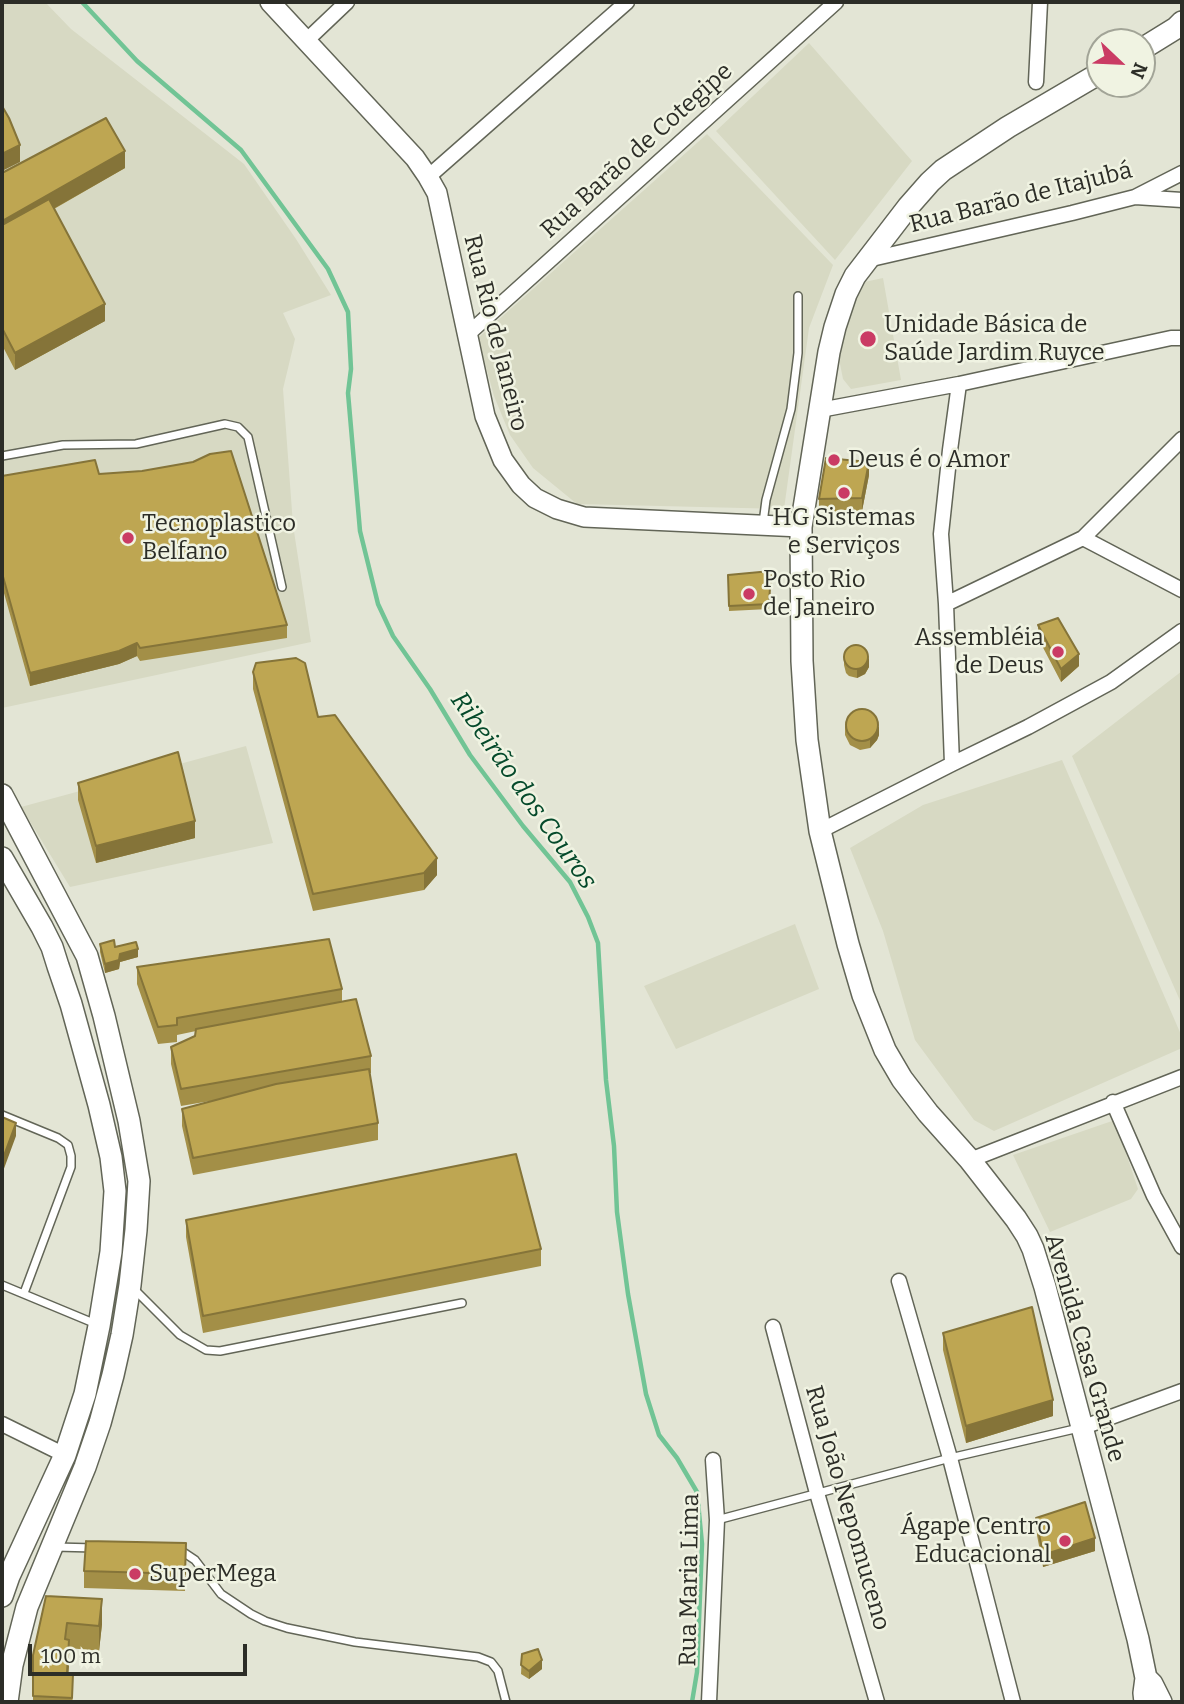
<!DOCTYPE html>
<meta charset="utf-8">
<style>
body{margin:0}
#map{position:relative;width:1184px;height:1704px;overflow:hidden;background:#e3e5d5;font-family:Bitter,serif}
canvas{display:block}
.frame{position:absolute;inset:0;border:4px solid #2c2d27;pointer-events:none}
.north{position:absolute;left:1086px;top:28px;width:70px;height:70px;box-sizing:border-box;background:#f0f3e2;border:2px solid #a2a497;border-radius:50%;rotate:113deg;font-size:19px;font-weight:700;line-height:28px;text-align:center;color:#2c2d27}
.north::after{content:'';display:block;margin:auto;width:24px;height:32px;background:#ca3b64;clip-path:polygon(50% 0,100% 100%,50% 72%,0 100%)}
.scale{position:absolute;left:28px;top:1644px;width:219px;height:32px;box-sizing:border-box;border:4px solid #2c2d27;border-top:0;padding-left:9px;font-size:21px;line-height:24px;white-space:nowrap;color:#2c2d27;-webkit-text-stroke:5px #f0f3e2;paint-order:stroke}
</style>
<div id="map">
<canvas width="1184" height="1704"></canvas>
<div class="frame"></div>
<div class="north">N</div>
<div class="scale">100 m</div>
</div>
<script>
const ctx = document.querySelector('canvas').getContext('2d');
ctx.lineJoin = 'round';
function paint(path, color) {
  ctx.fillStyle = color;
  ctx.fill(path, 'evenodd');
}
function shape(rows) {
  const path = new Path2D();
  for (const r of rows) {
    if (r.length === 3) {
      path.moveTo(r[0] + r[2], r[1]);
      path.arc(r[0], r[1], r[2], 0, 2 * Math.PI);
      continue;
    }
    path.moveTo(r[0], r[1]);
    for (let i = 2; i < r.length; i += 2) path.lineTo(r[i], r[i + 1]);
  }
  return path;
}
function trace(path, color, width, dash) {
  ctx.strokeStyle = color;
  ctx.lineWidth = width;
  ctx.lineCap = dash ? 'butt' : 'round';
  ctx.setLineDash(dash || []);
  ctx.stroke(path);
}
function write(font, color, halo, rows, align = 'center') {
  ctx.font = font + ' Bitter,serif';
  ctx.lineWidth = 5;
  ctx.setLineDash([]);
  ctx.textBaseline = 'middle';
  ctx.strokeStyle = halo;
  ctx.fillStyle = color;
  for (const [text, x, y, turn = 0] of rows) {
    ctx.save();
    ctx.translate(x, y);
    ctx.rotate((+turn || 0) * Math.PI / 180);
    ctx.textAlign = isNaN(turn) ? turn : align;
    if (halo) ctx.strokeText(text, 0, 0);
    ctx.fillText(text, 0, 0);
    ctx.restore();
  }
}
paint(shape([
 [2,2,45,2,71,29,244,164,296,239,331,295,283,313,295,339,283,389,293,525,311,642,2,708],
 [809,43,912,161,835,260,716,131],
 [707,134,833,265,809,328,784,509,577,504,533,468,510,435,494,396,478,338],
 [883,278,901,380,851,389,843,379,839,359,845,319,855,284],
 [1182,671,1182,1005,1072,756],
 [246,746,273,843,70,887,21,807],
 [1062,760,1182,1037,1182,1048,994,1131,974,1120,915,1040,883,931,850,848,923,805],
 [795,924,819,989,676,1049,644,986],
 [1115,1120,1138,1189,1131,1199,1050,1232,1013,1155]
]), '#d7d9c3');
trace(shape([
 [82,2,137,61,241,150,328,269,348,312,351,369,348,393,360,531,378,604,393,636,430,689,470,755,523,826,570,882,588,917,598,943,606,1080,614,1146,617,1212,628,1294,646,1394,659,1435,677,1458,697,1492,702,1544,697,1672,692,1702]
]), '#71c495', 4.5);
const service = shape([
 [2,456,63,445,136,444,225,424,238,427,248,437,282,587],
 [763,523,766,500,791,409,798,353,798,296],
 [2,1115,58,1138,68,1145,71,1156,71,1167,24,1293],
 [2,1285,96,1324],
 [133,1288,180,1335,206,1350,220,1351,462,1303],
 [717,1520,950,1458,1079,1428],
 [55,1547,95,1548],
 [177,1552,183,1552,195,1560,221,1594,251,1614,265,1621,287,1628,355,1642,478,1657,491,1662,498,1671,506,1702]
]);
const minor = shape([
 [306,41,347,2],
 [1036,82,1040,2],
 [428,177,627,2],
 [1135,197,1182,200],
 [867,260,1072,213,1135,197,1182,173],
 [468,334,836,2],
 [820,410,959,384,1171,338,1182,338],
 [1083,538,1182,590],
 [946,604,1083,538,1182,439],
 [952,764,946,604,941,534,950,450,959,384],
 [820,831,952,764,1028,727,1111,682,1182,631],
 [1113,1102,1154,1196,1182,1247],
 [970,1160,1182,1077],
 [899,1281,950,1458,1013,1702],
 [773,1327,817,1493,877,1702],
 [2,1424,65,1455],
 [1081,1428,1182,1391],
 [709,1702,717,1520,713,1460]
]);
const tertiary = shape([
 [270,2,415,158,428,177,437,193,485,416,503,460,521,485,535,498,557,509,584,517,801,527]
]);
const secondary = shape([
 [1142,49,1176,28,1182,22],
 [1100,73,1008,127,943,170,930,182,908,207,855,276,846,294,835,327,829,352,801,527,802,661,807,740,820,831,848,944,863,995,885,1050,902,1079,928,1113,970,1160,1016,1219,1027,1236,1033,1249,1045,1287,1138,1639,1146,1678,1144,1693,1145,1702],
 [2,795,87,956,104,1016,129,1121,139,1181,136,1230,130,1285,122,1335,113,1375,100,1423,85,1467,27,1607,12,1665,7,1702],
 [2,858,42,927,52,947,58,966,71,1004,99,1105,111,1157,115,1191,111,1252,99,1326,85,1394,65,1455,9,1576,2,1596],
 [1146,1678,1152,1684,1161,1702]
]);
trace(service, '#626557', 10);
trace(minor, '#626557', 17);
trace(tertiary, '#626557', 22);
trace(secondary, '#626557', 24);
trace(service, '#fff', 7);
trace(minor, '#fff', 14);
trace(tertiary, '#fff', 19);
trace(secondary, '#fff', 21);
paint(shape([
 [125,168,54,209,105,321,15,370,2,345,2,173],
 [99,474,287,625,287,638,140,661,137,656,119,664,30,686,2,586,2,476],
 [869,475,862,511,819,512,819,499],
 [771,571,769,609,729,611,728,575],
 [1038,625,1079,666,1061,682,1038,638],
 [844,657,869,667,865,674,857,678,849,676,846,673,844,665],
 [253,672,318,717,437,875,424,890,313,911,253,689],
 [845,726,879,735,877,740,870,748,860,750,850,745,845,735],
 [78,783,195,838,96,863,78,800],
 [100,944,115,947,138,957,120,962,119,969,105,973,100,952],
 [137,967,342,989,342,1002,371,1056,371,1073,370,1073,378,1123,378,1140,193,1175,182,1126,182,1109,216,1100,181,1106,171,1064,171,1047,195,1036,196,1031,177,1035,177,1042,158,1044,137,984],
 [186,1220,541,1249,541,1266,203,1333,186,1237],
 [943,1333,1053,1416,966,1443,943,1350],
 [1036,1518,1095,1551,1043,1567,1036,1530],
 [186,1560,185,1591,84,1588,84,1571],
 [46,1596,102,1624,99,1651,69,1648,68,1673,73,1702,33,1702,33,1655],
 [522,1654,542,1669,529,1679,521,1674]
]), '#a38f47');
paint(shape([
 [20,145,20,162,2,171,2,154],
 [125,151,125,168,2,238,2,221],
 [105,304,105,321,15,370,15,353],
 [869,462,869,475,862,511,862,498],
 [137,643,137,656,119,664,30,686,30,673],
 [1079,654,1079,666,1061,682,1061,669],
 [869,658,869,667,865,674,857,678,857,669],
 [879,726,879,735,877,740,870,748,870,739],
 [195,821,195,838,96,863,96,846],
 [437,858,437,875,424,890,424,873],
 [138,949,138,957,120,962,119,969,105,973,105,964,120,954],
 [16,1123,16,1136,2,1174,2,1161],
 [1053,1400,1053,1416,966,1443,966,1426],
 [1095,1538,1095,1551,1043,1567,1043,1555],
 [102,1599,102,1624,99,1651,99,1626],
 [69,1640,69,1665,67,1698,67,1673],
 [542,1660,542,1669,529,1679,529,1671]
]), '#857439');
const building = shape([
 [2,106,9,118,20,145,2,154,2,106],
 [106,118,125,151,2,221,2,173,106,118],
 [49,199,105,304,15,353,2,328,2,225,49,199],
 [231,451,287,625,140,648,137,643,119,651,30,673,2,573,2,476,95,460,99,474,142,471,193,462,210,454,231,451],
 [826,458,869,462,862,498,819,499,826,458],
 [771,571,769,604,729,606,728,575,771,571],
 [1058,618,1079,654,1061,669,1038,625,1058,618],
 [856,657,12],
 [296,658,305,663,318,717,335,715,437,858,424,873,313,894,253,672,256,663,296,658],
 [862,725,16],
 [178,752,195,821,96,846,78,783,178,752],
 [329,939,342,989,177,1018,177,1025,158,1027,137,967,329,939],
 [114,940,115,947,136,942,138,949,120,954,119,960,105,964,100,944,114,940],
 [356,999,371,1056,181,1089,171,1047,195,1036,196,1029,356,999],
 [369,1069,378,1123,193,1158,182,1109,276,1084,369,1069],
 [2,1117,16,1123,2,1161,2,1117],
 [516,1154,541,1249,203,1316,186,1220,516,1154],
 [1032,1307,1053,1400,966,1426,943,1333,1032,1307],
 [1085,1502,1095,1538,1043,1555,1036,1518,1085,1502],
 [86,1541,186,1543,185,1574,84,1571,86,1541],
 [46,1596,102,1599,99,1626,67,1623,65,1639,69,1640,67,1673,73,1674,72,1698,33,1696,33,1655,46,1596],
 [538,1649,542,1660,529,1671,521,1665,522,1654,538,1649]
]);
paint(building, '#bea652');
trace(building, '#857439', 2);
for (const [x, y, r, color] of [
 [868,339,9,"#ca3b64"],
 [834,460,7,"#ca3b64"],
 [844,493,7,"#ca3b64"],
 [128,538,7,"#ca3b64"],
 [749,594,7,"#ca3b64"],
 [1058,652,7,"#ca3b64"],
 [1065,1541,7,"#ca3b64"],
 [135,1574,7,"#ca3b64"]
]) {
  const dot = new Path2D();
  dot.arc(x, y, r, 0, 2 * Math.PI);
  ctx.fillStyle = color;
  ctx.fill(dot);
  trace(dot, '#f0f3e2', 2.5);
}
write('24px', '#2c2d27', '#f0f3e2', [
 ["Rua Barão de Cotegipe",637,151,-42],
 ["Rua Barão de Itajubá",1021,198,-14],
 ["Rua Rio de Janeiro",495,333,76],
 ["Avenida Casa Grande",1084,1348,74],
 ["Rua João Nepomuceno",847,1508,74],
 ["Rua Maria Lima",690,1580,-89]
]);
write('24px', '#2c2d27', '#f0f3e2', [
 ["Unidade Básica de",884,325],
 ["Saúde Jardim Ruyce",884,353],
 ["Deus é o Amor",848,460],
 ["HG Sistemas",844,518,"center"],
 ["e Serviços",844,546,"center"],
 ["Tecnoplastico",142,524],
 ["Belfano",142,552],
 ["Posto Rio",763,580],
 ["de Janeiro",763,608],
 ["Assembléia",1044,638,"right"],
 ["de Deus",1044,666,"right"],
 ["Ágape Centro",1051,1527,"right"],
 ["Educacional",1051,1555,"right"],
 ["SuperMega",149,1574]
], 'left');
write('italic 26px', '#054a2b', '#f0f3e2', [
 ["Ribeirão dos Couros",523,791,55]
]);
</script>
